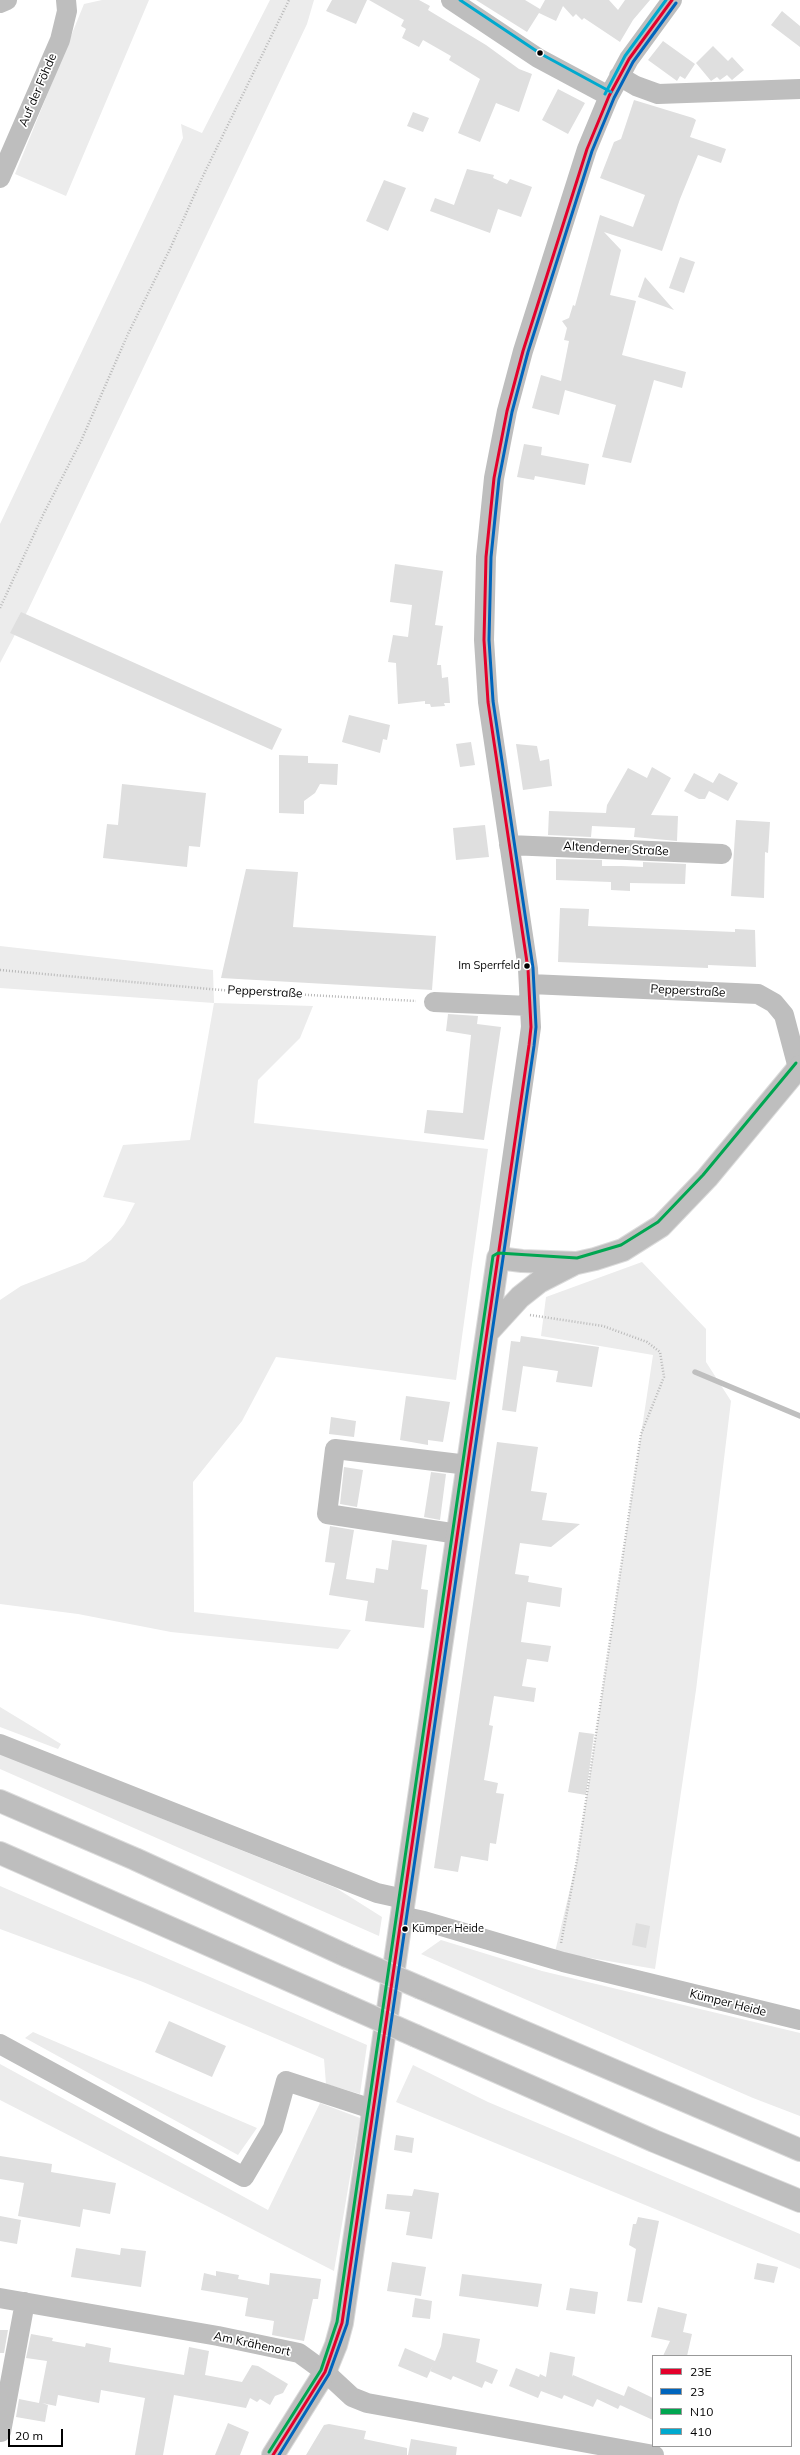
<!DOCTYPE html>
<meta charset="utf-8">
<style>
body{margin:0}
#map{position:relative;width:800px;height:2455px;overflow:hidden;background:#fff;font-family:Mulish,sans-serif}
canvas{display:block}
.legend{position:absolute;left:652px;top:2355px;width:140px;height:92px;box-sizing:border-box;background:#fff;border:1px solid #999;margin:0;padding:5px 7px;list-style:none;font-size:12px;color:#000}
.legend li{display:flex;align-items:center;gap:8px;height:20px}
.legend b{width:20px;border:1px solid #999}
.scale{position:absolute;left:8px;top:2429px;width:55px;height:18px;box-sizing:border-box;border:2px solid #000;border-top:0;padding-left:5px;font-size:12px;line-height:14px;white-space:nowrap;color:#000;-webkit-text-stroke:3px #fff;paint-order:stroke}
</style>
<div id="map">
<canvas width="800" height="2455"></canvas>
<ul class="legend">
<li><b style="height:5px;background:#e4002b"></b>23E</li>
<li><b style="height:5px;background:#0065bd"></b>23</li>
<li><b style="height:5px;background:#00a651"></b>N10</li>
<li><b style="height:5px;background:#00a9ce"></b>410</li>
</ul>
<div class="scale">20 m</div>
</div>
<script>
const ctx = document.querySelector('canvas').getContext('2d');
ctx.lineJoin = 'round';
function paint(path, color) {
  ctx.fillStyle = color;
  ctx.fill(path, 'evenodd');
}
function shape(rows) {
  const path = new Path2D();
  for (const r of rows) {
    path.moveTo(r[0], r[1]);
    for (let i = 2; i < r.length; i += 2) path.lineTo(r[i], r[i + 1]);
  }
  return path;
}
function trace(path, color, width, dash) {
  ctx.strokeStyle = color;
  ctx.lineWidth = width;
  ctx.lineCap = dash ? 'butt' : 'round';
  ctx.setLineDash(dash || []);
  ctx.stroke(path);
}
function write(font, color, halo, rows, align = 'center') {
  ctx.font = font + ' Mulish,sans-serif';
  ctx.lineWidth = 3.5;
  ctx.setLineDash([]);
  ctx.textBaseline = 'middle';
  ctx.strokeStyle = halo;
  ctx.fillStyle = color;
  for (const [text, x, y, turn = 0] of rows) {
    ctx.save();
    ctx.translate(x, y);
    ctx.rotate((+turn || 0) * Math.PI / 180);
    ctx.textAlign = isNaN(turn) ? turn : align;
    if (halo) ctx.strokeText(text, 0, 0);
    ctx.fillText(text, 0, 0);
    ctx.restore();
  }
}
paint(shape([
 [102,0,149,0,66,196,15,174,84,4],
 [270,0,314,0,307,24,28,610,0,663,0,524,183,138,181,124,202,133],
 [0,946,213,970,214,1003,313,1006,300,1038,258,1080,254,1123,488,1149,456,1380,276,1357,242,1421,193,1482,194,1612,351,1630,338,1649,171,1632,78,1614,0,1604,0,1300,21,1286,85,1261,111,1240,124,1224,135,1203,103,1197,123,1145,190,1140,214,1003,0,988],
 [642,1262,706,1329,706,1362,731,1401,696,1690,655,1969,555,1952,577,1860,653,1355,541,1336,546,1297],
 [0,1707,61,1744,58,1749,0,1727],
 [0,1754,336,1888,382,1917,379,1936,0,1769],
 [0,1886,367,2045,360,2094,326,2084,324,2059,143,1982,0,1929],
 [441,1940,542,1971,800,2033,800,2116,753,2098,421,1954],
 [33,2032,257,2128,238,2155,25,2038],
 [0,2064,268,2210,320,2103,360,2118,334,2271,0,2100],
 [413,2065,488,2102,800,2234,800,2269,396,2102]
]), '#ececec');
trace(shape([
 [695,1372,800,1416]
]), '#bfbfbf', 5.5);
paint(shape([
 [332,0,367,0,356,24,326,11],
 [369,0,419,0,430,6,428,10,486,45,519,69,532,74,519,112,496,103,480,142,458,133,480,79,449,60,451,56,423,40,419,47,402,38,406,29,401,26,404,20],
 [476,0,525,0,540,9,545,0,609,0,618,10,625,0,650,0,633,20,620,42,584,18,582,20,576,14,573,17,563,6,556,21,539,13,527,32],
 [782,11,800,26,800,47,771,25],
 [663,41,695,64,685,79,680,76,677,81,648,60],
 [713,46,728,61,732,57,744,70,732,80,727,75,720,80,717,77,711,81,696,63],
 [558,89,585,103,568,134,542,120],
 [634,100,693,118,696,120,690,137,726,149,721,163,698,155,680,199,662,251,604,232,621,250,610,295,636,301,622,355,686,372,682,388,654,380,631,463,602,457,616,405,565,390,559,415,532,408,541,375,561,381,569,341,564,340,567,328,562,321,569,318,573,305,575,306,600,215,633,227,645,195,600,178,614,142,621,139],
 [413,112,429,118,423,132,407,126],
 [467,169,494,175,493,178,507,184,510,179,532,187,521,217,498,209,490,233,430,211,435,198,454,205],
 [384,180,406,188,388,231,366,221],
 [680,257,695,262,684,293,669,288],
 [645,277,674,310,638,297],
 [524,444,542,447,541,455,589,464,585,485,535,476,534,480,517,477],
 [395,564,443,571,435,625,443,626,437,665,441,665,442,678,448,677,450,703,444,703,445,706,431,707,430,704,425,704,425,701,398,704,396,663,388,662,393,635,408,637,412,605,390,602],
 [21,612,282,729,272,750,10,633],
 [349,715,390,725,387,740,383,739,380,753,342,742],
 [471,742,475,765,460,767,456,744],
 [516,744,537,746,540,761,549,759,552,786,523,790],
 [279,755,308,756,308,763,338,764,337,785,320,784,315,793,304,801,304,814,279,813],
 [652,767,671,778,651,815,678,816,677,841,634,837,635,828,592,826,591,837,548,835,549,811,606,813,607,805,628,768,647,778],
 [694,773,713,783,719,773,738,783,728,801,709,791,705,799,699,799,684,791],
 [122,784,206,793,200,847,189,846,187,867,103,858,107,824,118,825],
 [736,820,770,822,768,853,765,852,764,898,731,896],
 [485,825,489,857,456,860,453,828],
 [556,859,602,860,602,866,621,866,643,867,643,862,686,864,685,884,630,883,630,891,611,890,611,882,556,880],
 [246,869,298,872,293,927,436,936,432,990,221,978],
 [560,908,589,909,588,926,735,932,735,929,755,930,756,967,708,965,708,968,558,962],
 [448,1014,478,1016,477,1024,501,1027,484,1140,424,1133,427,1110,463,1113,471,1035,446,1031],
 [521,1336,599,1347,592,1387,556,1382,558,1371,523,1366,516,1412,502,1410,511,1341,520,1342],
 [406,1396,450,1402,443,1442,428,1440,428,1445,400,1440],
 [331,1417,356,1421,354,1437,329,1434],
 [497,1442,538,1447,531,1491,547,1493,542,1520,580,1524,551,1547,520,1543,515,1574,529,1576,528,1582,562,1588,560,1607,527,1602,521,1642,551,1646,548,1662,527,1659,522,1686,536,1688,534,1702,494,1696,489,1725,493,1726,484,1780,498,1783,496,1793,504,1794,496,1844,490,1843,488,1861,461,1856,458,1872,434,1868],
 [344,1467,363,1470,357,1507,340,1504],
 [431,1472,446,1474,440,1520,424,1517],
 [330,1526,354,1530,346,1579,374,1583,376,1568,388,1570,392,1540,427,1545,421,1589,428,1590,424,1628,365,1621,368,1601,329,1595,335,1563,325,1562],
 [579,1732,594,1734,586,1795,568,1792],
 [636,1923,650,1926,646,1948,632,1945],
 [169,2021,226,2046,212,2077,155,2052],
 [396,2135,414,2138,412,2153,394,2150],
 [0,2156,52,2164,51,2172,116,2183,110,2214,83,2209,80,2227,18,2216,24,2183,0,2179],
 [414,2189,439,2193,432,2239,406,2235,410,2212,385,2209,387,2194,412,2196],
 [0,2216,21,2220,17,2244,0,2241],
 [638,2217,659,2221,642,2303,627,2301,636,2249,629,2245,633,2224,636,2224],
 [76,2248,120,2255,121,2248,146,2251,141,2287,71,2277],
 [392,2262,426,2267,421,2296,387,2291],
 [757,2263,778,2267,774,2283,754,2279],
 [216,2271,239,2275,238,2279,269,2285,270,2273,321,2279,318,2299,313,2299,304,2341,272,2335,274,2321,245,2316,248,2298,201,2290,204,2273,216,2276],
 [462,2274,542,2284,538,2307,459,2296],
 [570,2288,598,2292,595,2314,566,2310],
 [415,2298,432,2301,430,2319,412,2317],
 [658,2307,687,2314,683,2332,692,2334,687,2356,663,2356,670,2341,651,2337],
 [0,2330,8,2330,4,2353,0,2353],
 [443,2333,480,2339,476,2362,498,2370,492,2384,485,2381,482,2388,453,2376,451,2380,430,2371,433,2365,427,2378,398,2366,405,2348,435,2361,441,2346],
 [31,2334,53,2338,52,2341,85,2347,86,2343,111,2348,109,2362,184,2375,189,2347,209,2351,205,2375,242,2382,252,2365,258,2366,288,2384,283,2393,275,2396,270,2405,260,2399,257,2402,250,2398,246,2408,174,2395,163,2455,135,2455,145,2398,101,2390,99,2403,58,2395,56,2406,42,2403,48,2405,45,2422,16,2417,19,2399,39,2403,47,2361,26,2358],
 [550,2352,575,2357,572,2377,573,2375,624,2396,628,2386,653,2398,653,2420,620,2405,621,2403,618,2409,597,2399,593,2407,564,2395,562,2399,541,2391,538,2398,509,2386,516,2368,539,2377,540,2374,546,2377],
 [228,2423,249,2432,240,2455,215,2455],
 [329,2424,366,2431,364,2439,407,2448,407,2455,306,2455,324,2425],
 [411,2439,457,2447,456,2455,408,2455]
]), '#dfdfdf');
const major = shape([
 [488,1332,520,1297,539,1282,574,1264],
 [273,2455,325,2372,336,2345,342,2323,498,1258,522,1261,577,1263,595,1259,623,1250,661,1226,707,1178,800,1066]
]);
const highway = shape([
 [0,1801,135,1859,347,1956],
 [0,1853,341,2003],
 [421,1988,800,2150],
 [416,2036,654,2141,800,2201]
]);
trace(major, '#dbdbdb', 24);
trace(highway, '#dbdbdb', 24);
trace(shape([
 [0,608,43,515,81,441,128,334,170,249,202,178,289,0],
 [0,970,221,990,416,1001],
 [530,1315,603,1326,647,1342,660,1352,664,1377,641,1434,577,1860,561,1943]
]), '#b9b9b9', 2.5, [1, 2]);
trace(shape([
 [451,0,538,58,609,96],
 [0,3,7,0],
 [619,76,636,86,658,94,800,89],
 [0,178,60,40,67,11,66,0],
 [509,845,722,854],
 [530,984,758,994,774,1003,784,1015,798,1068],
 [434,1002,530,1006],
 [498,1258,531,1027,528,969,488,702,484,640,486,557,494,478,507,411,523,351,587,149,609,96,629,59,672,0],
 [458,1534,327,1514,335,1449,468,1465],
 [0,1744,377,1893,404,1899],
 [401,1916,424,1921,563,1962,800,2020],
 [0,2044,244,2177,273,2128,286,2081,372,2109],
 [0,2298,218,2336,299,2353,325,2372,352,2397,367,2403,654,2455],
 [1,2432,25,2302]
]), '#bebebe', 20);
trace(major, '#bebebe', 22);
trace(highway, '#bebebe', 22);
const highwayBridge = shape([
 [347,1956,421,1988],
 [341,2003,416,2036]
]);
trace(highwayBridge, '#dbdbdb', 24, []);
trace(highwayBridge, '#bebebe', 22);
trace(shape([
 [273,2455,325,2372,342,2323,529,1045,531,1027,528,969,488,702,484,640,486,557,494,478,507,411,523,351,587,149,609,96,629,59,672,0]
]), '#e4002b', 3);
trace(shape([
 [279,2455,329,2374,347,2324,534,1046,536,1027,533,968,493,701,489,640,491,557,499,479,512,412,528,352,592,151,614,98,633,62,676,3]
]), '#0065bd', 3);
trace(shape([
 [269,2452,321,2370,337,2322,493,1256,498,1253,577,1258,621,1245,658,1222,703,1175,796,1063]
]), '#00a651', 3);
trace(shape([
 [460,0,541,54,611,92],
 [605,94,625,56,666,0]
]), '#00a9ce', 3);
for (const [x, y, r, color] of [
 [540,53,3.5,"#000"],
 [527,966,3.5,"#000"],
 [405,1929,3.5,"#000"]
]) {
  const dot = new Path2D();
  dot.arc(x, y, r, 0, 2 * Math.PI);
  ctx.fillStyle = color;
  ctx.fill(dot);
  trace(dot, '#fff', 1.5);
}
write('11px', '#000', '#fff', [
 ["Im Sperrfeld",520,966],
 ["Kümper Heide",412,1929,"left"]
], 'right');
write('12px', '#000', '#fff', [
 ["Auf der Föhde",38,90,-67],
 ["Altenderner Straße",616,849,3],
 ["Pepperstraße",688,991,3],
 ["Pepperstraße",265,992,3],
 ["Kümper Heide",728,2003,14],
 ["Am Krähenort",252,2344,12]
]);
</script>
